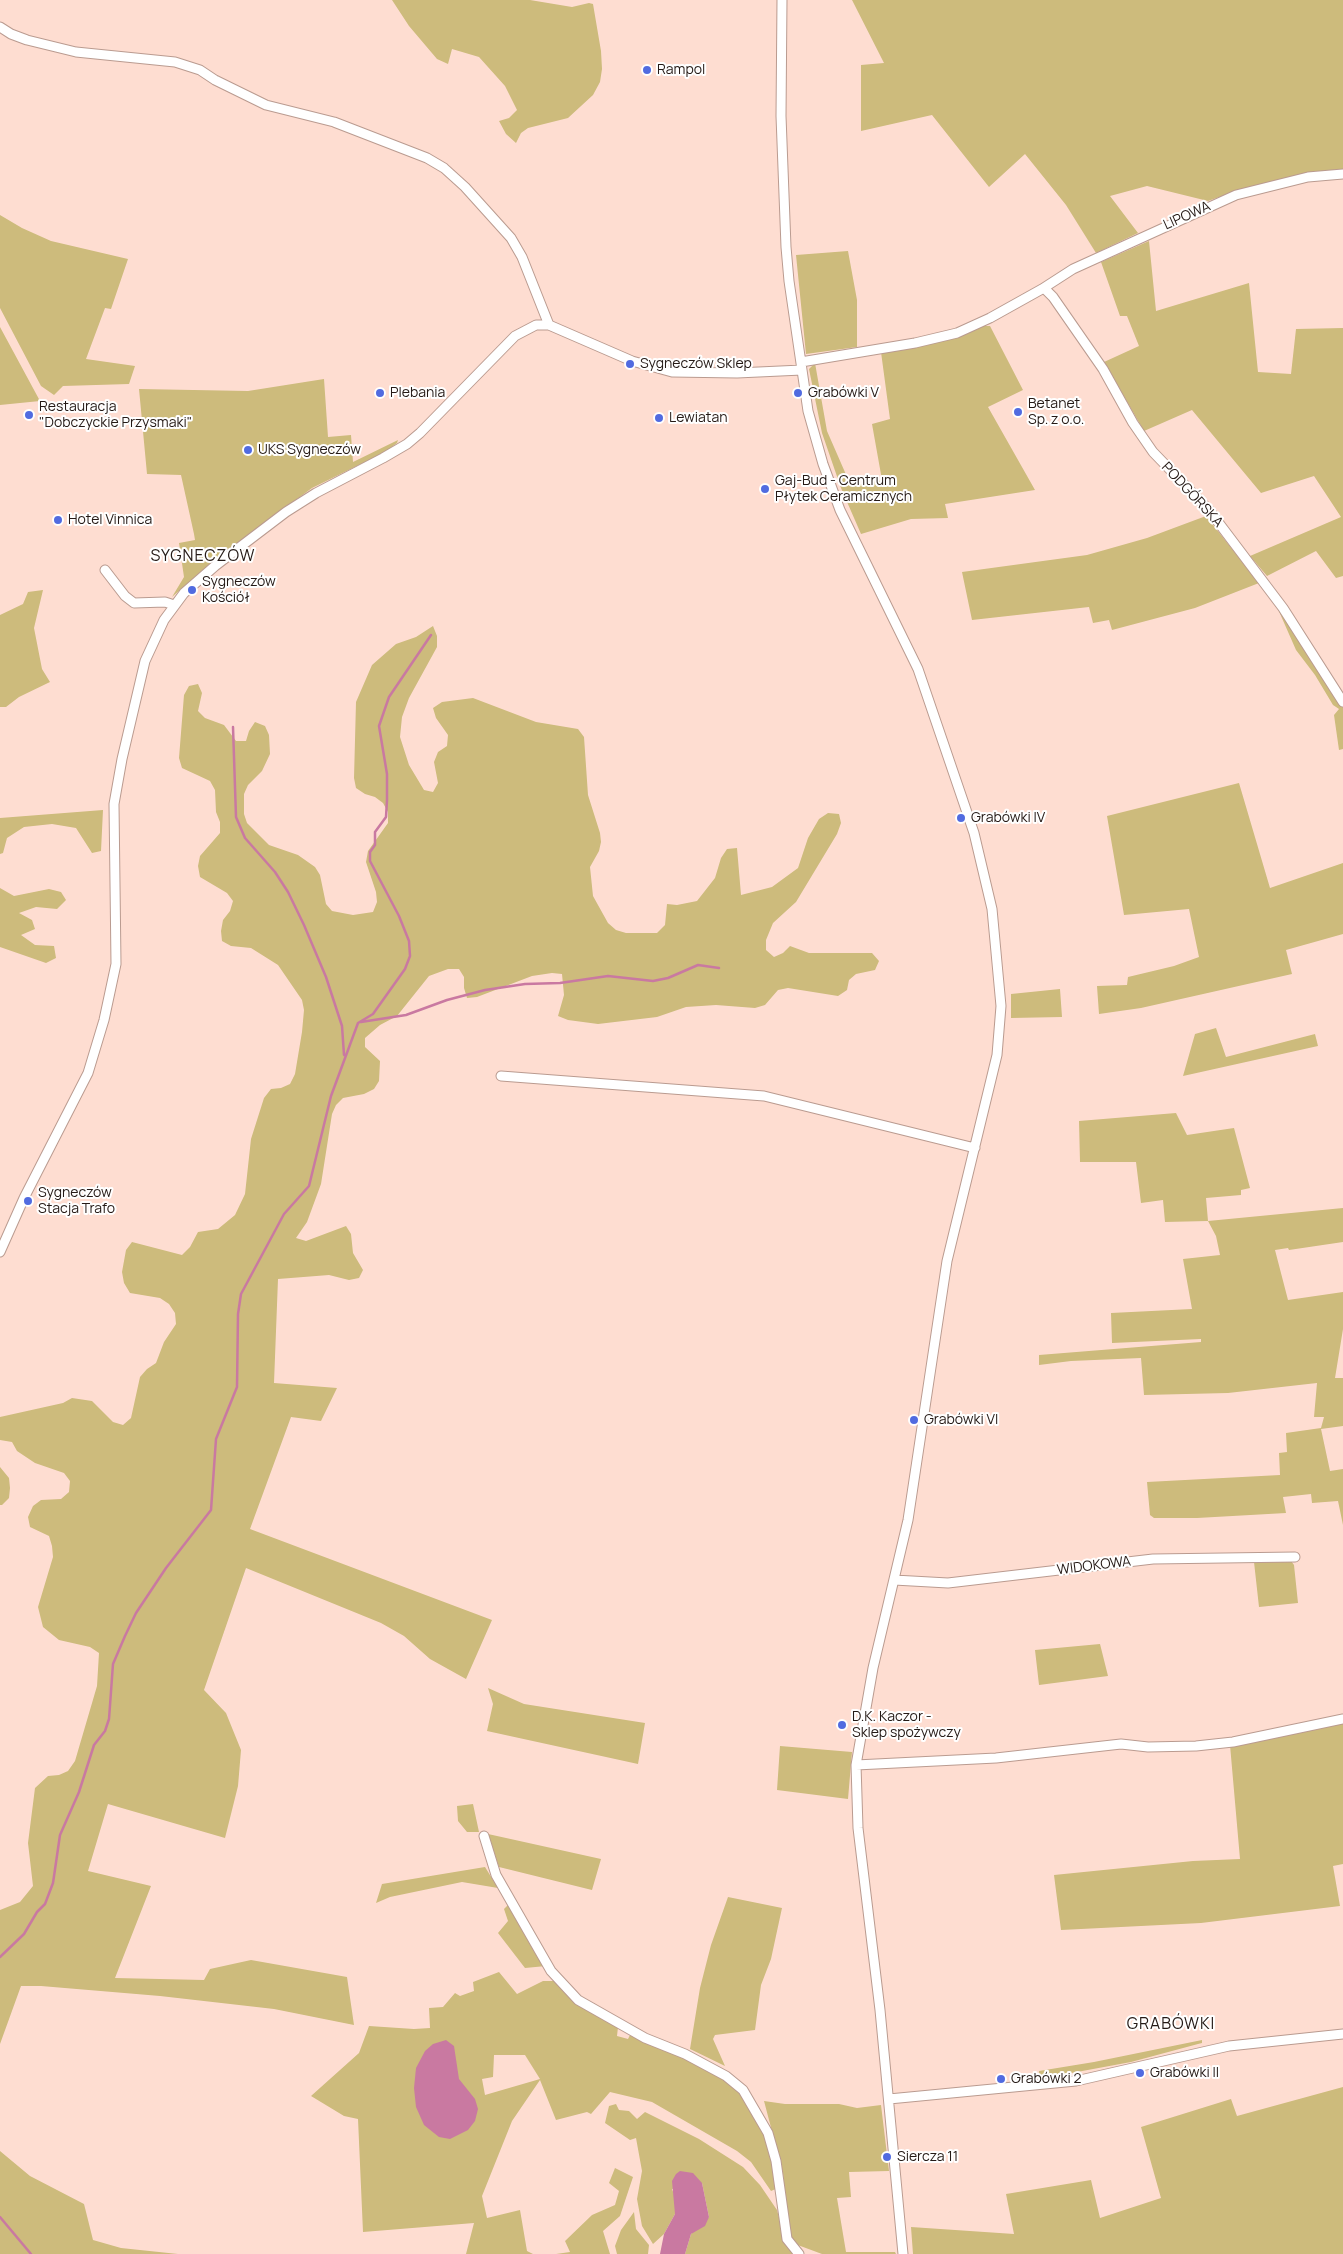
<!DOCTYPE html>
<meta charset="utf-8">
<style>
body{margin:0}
canvas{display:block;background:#feddd1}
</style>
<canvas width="1343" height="2254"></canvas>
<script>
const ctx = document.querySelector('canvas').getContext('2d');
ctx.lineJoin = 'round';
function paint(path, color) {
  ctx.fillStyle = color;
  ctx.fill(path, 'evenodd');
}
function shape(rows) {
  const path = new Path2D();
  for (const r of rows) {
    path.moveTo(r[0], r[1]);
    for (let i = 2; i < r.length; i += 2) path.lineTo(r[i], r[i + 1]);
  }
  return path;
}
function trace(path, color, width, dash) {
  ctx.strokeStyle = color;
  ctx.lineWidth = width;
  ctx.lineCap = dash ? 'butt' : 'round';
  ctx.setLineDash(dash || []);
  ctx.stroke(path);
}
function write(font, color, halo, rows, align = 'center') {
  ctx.font = font + ' Manrope,sans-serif';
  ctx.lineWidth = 4;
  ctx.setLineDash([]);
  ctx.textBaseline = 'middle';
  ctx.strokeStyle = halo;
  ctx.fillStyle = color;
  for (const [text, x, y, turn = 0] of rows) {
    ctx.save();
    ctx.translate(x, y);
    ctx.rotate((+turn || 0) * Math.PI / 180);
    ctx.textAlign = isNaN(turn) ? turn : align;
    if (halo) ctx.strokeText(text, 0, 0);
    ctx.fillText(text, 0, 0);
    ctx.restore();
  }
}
paint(shape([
 [392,0,530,0,572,7,589,3,593,4,601,51,602,69,600,82,593,95,568,118,528,128,521,133,516,143,506,134,499,121,509,118,517,110,505,86,479,57,452,49,448,64,437,59,409,26],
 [852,0,1343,0,1343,169,1313,172,1236,191,1208,201,1147,186,1110,196,1138,233,1096,253,1066,205,1025,154,989,187,932,115,861,131,861,65,884,63],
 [0,215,22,228,51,241,128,259,111,309,105,308,86,359,135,366,129,384,63,386,54,395,41,386,0,308],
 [1149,241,1156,311,1249,283,1258,372,1291,374,1296,329,1343,328,1343,576,1336,578,1316,551,1267,576,1250,556,1341,517,1314,476,1261,493,1192,410,1144,431,1104,362,1139,346,1127,316,1120,316,1101,262],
 [848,251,857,300,857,347,806,354,796,255],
 [984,326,990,326,1023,390,988,407,1035,490,945,504,948,518,911,519,861,534,841,488,822,433,809,369,815,363,827,431,851,486,882,480,872,424,890,419,881,352,928,345],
 [0,327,40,401,0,405],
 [324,379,328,437,351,435,353,462,398,440,397,443,385,452,312,488,213,561,172,597,184,577,179,543,195,540,194,534,181,475,147,474,139,389,248,391],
 [1206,516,1259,583,1195,608,1112,630,1109,620,1093,623,1089,607,972,620,962,572,1087,555,1147,538],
 [43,590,34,628,42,669,50,682,19,697,6,707,0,707,0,615,23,604,28,592],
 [1274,600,1343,706,1343,749,1339,750,1334,715,1339,709,1333,705,1315,675,1296,650],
 [433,626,437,636,437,647,409,698,402,717,400,737,409,765,424,790,433,792,438,783,434,762,438,752,447,746,448,735,436,718,433,708,442,702,473,698,536,722,578,729,584,737,588,795,600,833,601,842,599,851,590,867,593,896,608,923,616,930,626,933,657,933,665,925,667,904,677,905,697,901,715,878,721,858,727,849,737,848,741,895,772,887,798,868,808,838,819,819,828,813,839,814,841,823,837,834,796,902,773,923,766,940,766,950,774,957,783,953,790,946,809,953,872,953,879,961,875,970,856,974,849,980,847,990,838,996,788,988,778,990,765,1005,755,1008,716,1005,686,1007,657,1017,598,1024,568,1020,558,1016,564,995,562,974,552,973,532,976,477,997,467,998,464,988,464,977,459,969,448,969,429,976,397,1016,380,1025,365,1038,365,1047,380,1061,379,1081,374,1089,364,1094,343,1098,336,1105,332,1114,321,1184,307,1222,296,1238,306,1241,346,1226,351,1234,353,1253,363,1270,359,1278,349,1280,329,1275,278,1279,274,1383,337,1388,321,1421,291,1417,250,1529,492,1620,466,1679,430,1659,404,1636,381,1623,246,1568,204,1690,226,1713,241,1750,238,1786,225,1838,108,1804,88,1871,151,1886,115,1978,204,1980,210,1969,251,1960,347,1977,354,2025,274,2009,160,1996,41,1986,21,1986,0,2044,0,1910,20,1902,33,1886,28,1843,35,1788,48,1776,59,1775,68,1771,75,1761,97,1686,99,1653,90,1647,59,1640,43,1627,38,1607,53,1557,52,1546,49,1536,30,1527,28,1517,33,1506,41,1500,61,1499,69,1492,70,1481,64,1473,35,1463,17,1451,12,1442,0,1440,0,1417,63,1403,72,1398,92,1401,113,1422,123,1425,131,1418,140,1377,147,1369,156,1363,164,1342,176,1324,175,1313,169,1304,160,1298,130,1293,124,1283,122,1272,126,1250,132,1242,182,1255,190,1247,198,1232,218,1229,235,1215,245,1194,251,1139,264,1098,271,1089,281,1088,290,1084,295,1074,302,1032,304,1010,302,1000,278,965,251,948,231,946,222,941,221,931,223,920,230,911,233,901,227,893,200,877,198,866,200,856,220,833,220,822,216,812,215,790,210,781,182,768,179,758,184,695,189,686,198,684,202,693,198,711,205,718,224,725,236,741,246,741,249,731,255,722,265,726,269,735,270,754,262,771,248,785,244,794,244,814,247,823,269,845,298,855,315,867,320,875,326,904,332,911,353,915,373,912,377,902,376,892,366,862,368,851,388,823,388,812,383,803,375,797,365,794,356,788,354,778,356,702,372,665,396,644,416,637],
 [1239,783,1270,888,1343,863,1343,934,1286,950,1292,974,1141,1008,1099,1014,1097,986,1127,985,1128,977,1174,966,1199,957,1189,909,1124,915,1107,816],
 [103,810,101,851,92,853,76,828,52,824,24,827,7,838,3,853,0,854,0,818],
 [0,888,14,896,49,889,61,892,66,900,57,909,36,907,19,913,32,920,35,929,21,935,35,945,54,946,56,958,46,963,0,947],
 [1060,989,1062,1017,1011,1018,1011,994],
 [1216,1028,1226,1057,1315,1034,1318,1046,1183,1076,1195,1034],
 [1176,1113,1187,1135,1234,1128,1250,1188,1241,1190,1241,1195,1206,1198,1208,1221,1343,1208,1343,1242,1289,1250,1288,1248,1275,1250,1288,1300,1343,1292,1343,1329,1335,1378,1343,1378,1343,1426,1321,1429,1330,1471,1343,1469,1343,1525,1338,1501,1312,1503,1311,1494,1283,1497,1286,1513,1197,1518,1154,1518,1150,1515,1147,1482,1280,1475,1279,1453,1287,1452,1286,1433,1321,1428,1324,1417,1314,1417,1317,1383,1228,1393,1144,1395,1141,1358,1071,1361,1039,1365,1039,1355,1201,1342,1201,1339,1112,1343,1111,1313,1192,1309,1183,1259,1220,1255,1216,1236,1208,1221,1165,1222,1163,1200,1141,1203,1136,1162,1080,1162,1079,1121],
 [0,1467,9,1478,10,1488,9,1498,2,1505,0,1505],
 [1291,1561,1294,1565,1298,1603,1259,1607,1254,1562],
 [1100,1644,1108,1676,1039,1685,1035,1650],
 [488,1688,524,1704,645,1723,638,1764,487,1731,493,1704],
 [1343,1723,1343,1864,1333,1866,1340,1906,1201,1923,1061,1930,1054,1875,1193,1861,1240,1859,1230,1745],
 [780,1746,852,1752,848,1799,777,1790],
 [473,1804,479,1832,467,1832,458,1821,457,1806],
 [488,1834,601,1859,592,1890,499,1867],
 [485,1867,498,1888,462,1882,390,1897,376,1903,382,1884],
 [728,1897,782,1908,771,1959,761,1985,755,2030,715,2035,713,2039,725,2066,690,2049,700,1988,711,1945],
 [508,1905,546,1966,525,1968,498,1933,508,1921,504,1909],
 [499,1972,517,1994,543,1981,555,1981,618,2027,617,2036,628,2039,630,2035,689,2058,741,2091,761,2124,774,2161,778,2188,771,2191,751,2162,737,2151,652,2102,610,2092,591,2114,587,2112,556,2120,540,2080,512,2121,482,2196,487,2218,520,2210,527,2251,533,2254,466,2254,474,2223,363,2232,358,2119,344,2116,311,2096,359,2053,369,2026,414,2029,430,2028,429,2008,443,2007,455,1993,460,1996,474,1991,473,1982],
 [494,2055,525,2055,540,2079,485,2095,482,2079,493,2077],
 [1202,2040,1202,2043,1198,2044,1131,2062,1039,2079,1039,2071,1094,2062],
 [1343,2087,1343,2254,913,2254,911,2227,1014,2234,1006,2194,1091,2180,1100,2218,1161,2198,1141,2127,1231,2099,1237,2116],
 [764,2101,785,2104,839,2104,857,2108,881,2105,889,2171,849,2172,851,2197,837,2198,846,2252,895,2252,896,2254,822,2254,795,2244,788,2234,783,2173],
 [616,2104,619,2110,629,2111,637,2119,645,2112,699,2139,743,2167,760,2185,777,2210,785,2240,795,2254,685,2254,691,2234,709,2217,702,2183,672,2189,675,2197,675,2214,664,2234,653,2244,642,2226,637,2199,642,2171,636,2138,630,2140,605,2123,609,2106],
 [0,2151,30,2176,84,2204,93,2240,121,2248,178,2254,0,2254],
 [615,2168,633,2177,620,2216,603,2231,610,2254,556,2254,570,2252,565,2241,592,2215,615,2205,619,2191,609,2183],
 [634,2212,636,2229,649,2245,648,2254,617,2254,615,2246,621,2230]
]), '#cdbb7c');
paint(shape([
 [446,2040,454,2046,459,2079,475,2099,478,2109,475,2121,468,2130,450,2139,439,2137,424,2125,416,2107,414,2088,416,2068,425,2051,433,2044],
 [680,2171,693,2173,702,2183,709,2217,705,2226,691,2234,685,2254,660,2254,664,2234,675,2214,672,2181,676,2174]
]), '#c979a1');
trace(shape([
 [233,727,236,817,245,838,275,872,288,892,304,925,326,977,342,1026,344,1055],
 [361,1022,406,1015,447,1000,485,990,525,984,560,983,608,976,653,981,668,978,698,965,719,968],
 [0,1957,24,1934,37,1912,45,1904,53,1883,60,1835,79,1792,94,1745,105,1731,109,1719,113,1664,125,1636,136,1613,166,1568,211,1510,216,1439,237,1387,238,1314,241,1294,284,1214,309,1186,331,1096,358,1023,373,1014,405,969,410,956,409,941,399,916,370,861,370,852,375,845,375,832,386,817,387,800,387,774,379,726,389,697,431,635],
 [0,2217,31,2254]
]), '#c979a1', 2.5);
const minor = shape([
 [782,0,781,116,786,247,789,281,808,411,823,464,840,510,918,669,974,833,992,909,1001,1006,997,1055,947,1261,908,1520,873,1668,856,1765,858,1828,880,2010,903,2254],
 [0,27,11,34,27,40,76,52,175,62,200,70,215,80,266,105,334,122,427,158,444,168,465,187,511,238,522,257,549,325],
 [1042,289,1046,290,1053,297,1103,369,1133,423,1153,452,1209,510,1283,608,1343,702],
 [801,362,915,343,957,333,990,318,1042,289,1073,269,1236,195,1308,177,1343,174],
 [105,570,125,596,134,603,165,602,174,605],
 [501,1076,764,1096,975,1148],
 [0,1252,24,1198,88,1073,104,1020,116,964,114,804,122,759,145,661,164,620,184,593,215,566,286,512,316,493,383,458,407,444,420,433,515,336,536,325,549,325,632,361,672,372,737,373,802,370],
 [894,1580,948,1583,1153,1559,1295,1557],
 [856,1765,996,1758,1121,1744,1148,1747,1196,1746,1233,1742,1343,1719],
 [484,1836,496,1875,551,1971,578,2000,645,2038,685,2054,726,2076,743,2090,768,2133,776,2161,787,2239,799,2254],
 [889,2099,1076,2081,1229,2046,1343,2034]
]);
trace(minor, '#ba9b90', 11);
trace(minor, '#fff', 9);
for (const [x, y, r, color] of [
 [647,70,5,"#516be0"],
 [630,364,5,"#516be0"],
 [380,393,5,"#516be0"],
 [798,393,5,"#516be0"],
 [1018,412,5,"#516be0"],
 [29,415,5,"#516be0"],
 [659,418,5,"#516be0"],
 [248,450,5,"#516be0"],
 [765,489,5,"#516be0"],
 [58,520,5,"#516be0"],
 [192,590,5,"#516be0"],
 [961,818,5,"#516be0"],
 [28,1201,5,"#516be0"],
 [914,1420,5,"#516be0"],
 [842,1725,5,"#516be0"],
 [1140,2073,5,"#516be0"],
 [1001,2079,5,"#516be0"],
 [887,2157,5,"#516be0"]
]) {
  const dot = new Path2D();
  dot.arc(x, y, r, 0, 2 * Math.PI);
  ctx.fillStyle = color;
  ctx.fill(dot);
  trace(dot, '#fff', 2);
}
write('14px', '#251a16', '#fff', [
 ["Rampol",657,70],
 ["Sygneczów Sklep",640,364],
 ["Plebania",390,393],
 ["Grabówki V",808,393],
 ["Betanet",1028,404],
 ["Sp. z o.o.",1028,420],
 ["Restauracja",39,407],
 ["\"Dobczyckie Przysmaki\"",39,423],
 ["Lewiatan",669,418],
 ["UKS Sygneczów",258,450],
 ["Gaj-Bud - Centrum",775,481],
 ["Płytek Ceramicznych",775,497],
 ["Hotel Vinnica",68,520],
 ["Sygneczów",202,582],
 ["Kościół",202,598],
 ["Grabówki IV",971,818],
 ["Sygneczów",38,1193],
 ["Stacja Trafo",38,1209],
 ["Grabówki VI",924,1420],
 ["D.K. Kaczor -",852,1717],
 ["Sklep spożywczy",852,1733],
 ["Grabówki II",1150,2073],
 ["Grabówki 2",1011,2079],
 ["Siercza 11",897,2157]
], 'left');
write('14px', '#251a16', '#fff', [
 ["LIPOWA",1187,216,-24],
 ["PODGÓRSKA",1192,495,47],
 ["WIDOKOWA",1094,1566,-7]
]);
ctx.letterSpacing = '1px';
write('16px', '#251a16', '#fff', [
 ["SYGNECZÓW",203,557],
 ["GRABÓWKI",1171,2025]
]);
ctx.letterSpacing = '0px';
</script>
